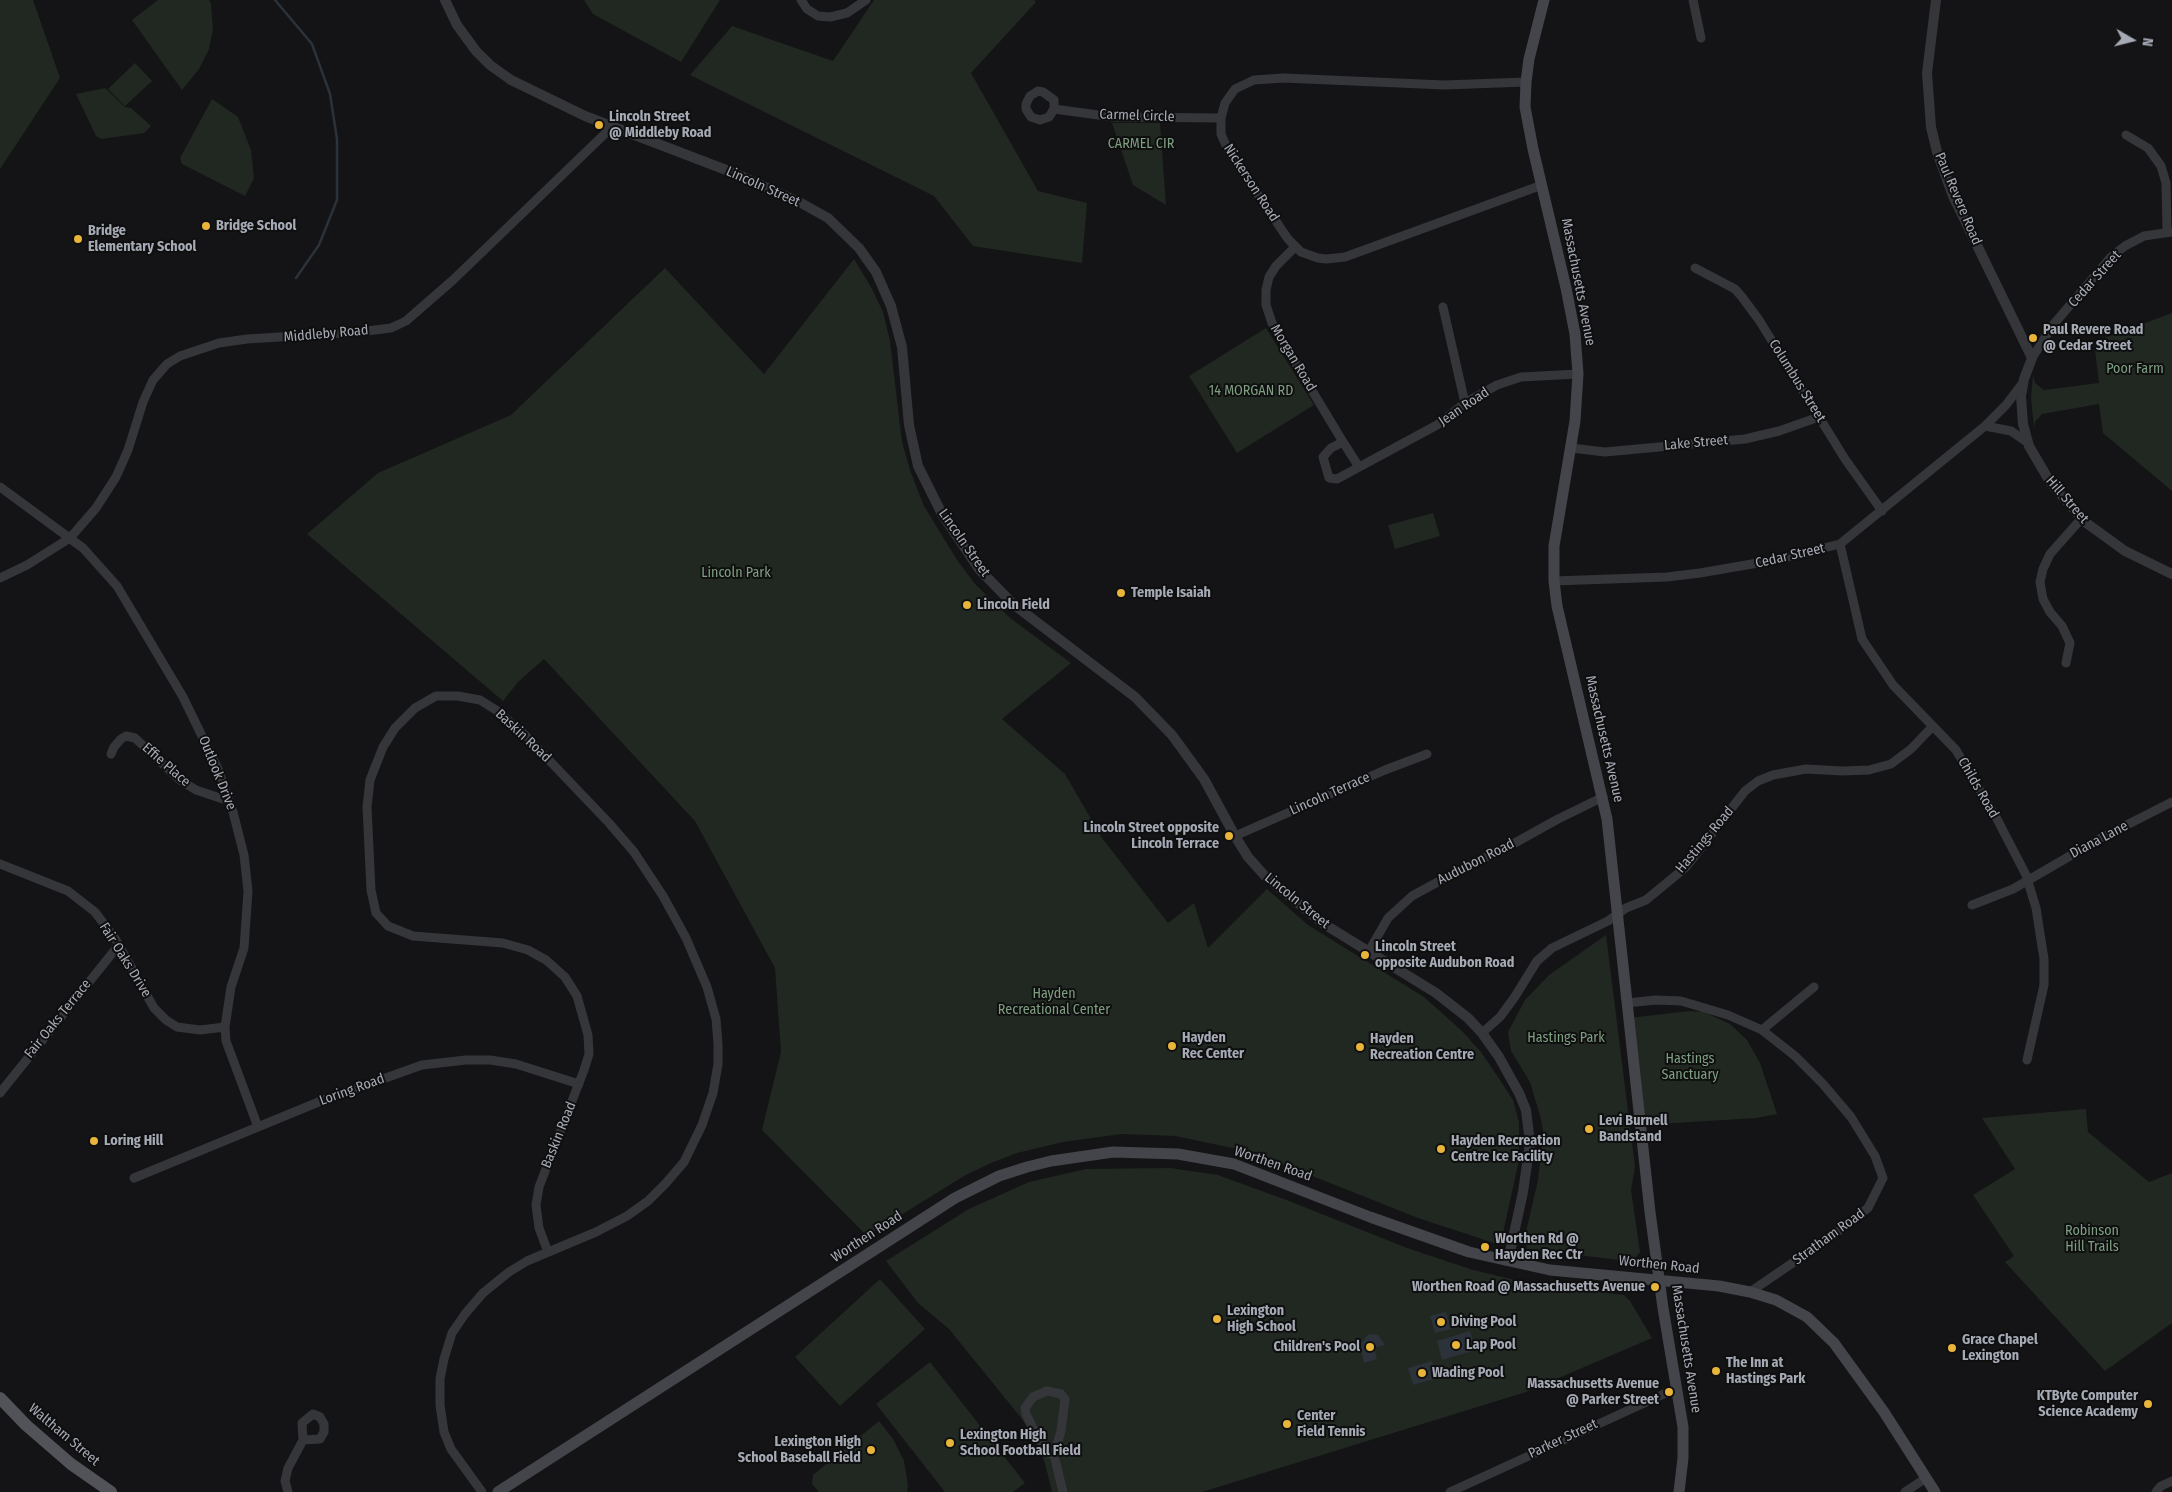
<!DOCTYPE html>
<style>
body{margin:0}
#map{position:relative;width:2172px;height:1492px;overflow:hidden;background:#141416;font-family:"Fira Sans Condensed",sans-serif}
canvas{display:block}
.north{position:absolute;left:2107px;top:15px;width:50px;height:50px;-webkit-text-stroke:4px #0f0f10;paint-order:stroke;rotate:98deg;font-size:14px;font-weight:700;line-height:20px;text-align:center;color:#a6aab5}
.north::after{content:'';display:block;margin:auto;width:18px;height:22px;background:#a6aab5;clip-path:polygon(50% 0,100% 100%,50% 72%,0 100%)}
</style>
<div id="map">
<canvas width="2172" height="1492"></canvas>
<div class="north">N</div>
</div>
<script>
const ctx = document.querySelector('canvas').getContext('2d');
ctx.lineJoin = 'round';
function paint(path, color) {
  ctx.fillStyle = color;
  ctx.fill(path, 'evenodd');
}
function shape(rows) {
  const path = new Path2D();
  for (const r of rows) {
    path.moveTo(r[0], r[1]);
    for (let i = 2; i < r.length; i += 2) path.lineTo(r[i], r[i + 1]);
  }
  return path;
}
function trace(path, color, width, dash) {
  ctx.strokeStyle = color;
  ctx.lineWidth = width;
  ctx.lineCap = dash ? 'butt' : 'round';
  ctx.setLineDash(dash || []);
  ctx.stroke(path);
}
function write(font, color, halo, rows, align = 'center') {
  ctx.font = font + ' "Fira Sans Condensed",sans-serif';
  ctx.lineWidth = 4;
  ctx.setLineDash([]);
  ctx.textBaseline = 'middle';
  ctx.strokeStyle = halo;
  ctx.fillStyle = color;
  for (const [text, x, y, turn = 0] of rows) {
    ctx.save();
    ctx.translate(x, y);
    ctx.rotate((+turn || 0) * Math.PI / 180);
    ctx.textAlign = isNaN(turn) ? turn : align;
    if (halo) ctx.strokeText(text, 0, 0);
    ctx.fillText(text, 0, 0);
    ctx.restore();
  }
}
paint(shape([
 [0,0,33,0,60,78,0,169],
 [158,0,209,0,211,4,213,29,209,49,199,69,182,90,132,20],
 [584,0,720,0,681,62,593,14],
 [874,0,1034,0,1036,2,971,73,1038,191,1087,203,1082,263,973,246,934,196,690,75,732,26,833,61],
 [135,63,152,81,125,106,108,89],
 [105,88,125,107,131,108,151,126,144,133,101,139,96,136,76,94],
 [212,99,238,117,251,150,254,178,245,196,182,164,180,158],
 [1112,123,1160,123,1166,205,1133,185],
 [854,259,871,287,883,312,890,341,902,442,911,473,924,506,957,560,975,584,1010,618,1071,663,1002,719,1065,774,1102,838,1168,923,1194,903,1208,948,1267,889,1308,925,1424,997,1462,1031,1481,1052,1502,1083,1513,1100,1519,1122,1519,1160,1501,1242,1497,1244,1418,1218,1252,1152,1175,1136,1121,1134,1063,1142,1017,1153,991,1163,964,1176,867,1236,762,1130,781,1052,775,968,695,821,544,659,518,682,503,701,307,534,378,473,511,415,665,268,764,374],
 [2172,313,2172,491,2103,433,2099,404,2042,414,2035,422,2034,428,2031,398,2033,375,2035,383,2044,390,2099,383,2094,342],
 [1266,328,1314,405,1237,453,1189,376],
 [1433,513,1440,536,1395,549,1388,525],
 [1606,935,1635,1167,1631,1190,1640,1252,1636,1257,1628,1261,1527,1249,1525,1236,1538,1180,1543,1133,1541,1119,1530,1082,1511,1051,1508,1032,1525,1000,1549,975],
 [1689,1011,1704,1012,1730,1024,1747,1040,1760,1063,1777,1114,1756,1118,1642,1125,1629,1018],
 [2086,1109,2088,1132,2149,1182,2172,1173,2172,1323,2105,1371,2005,1262,2014,1256,1973,1195,2015,1169,1982,1118],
 [1170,1168,1218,1175,1289,1201,1407,1248,1473,1270,1532,1284,1624,1295,1630,1301,1652,1338,1526,1392,1202,1492,1052,1492,1045,1463,1035,1440,1022,1419,949,1329,918,1303,886,1261,969,1209,1029,1182,1086,1169],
 [880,1279,925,1329,840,1406,795,1357],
 [930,1362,1025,1483,1013,1492,945,1492,876,1404],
 [879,1421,893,1439,904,1461,908,1485,907,1492,819,1492,812,1484,813,1475]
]), '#202821');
paint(shape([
 [1446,1312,1451,1329,1435,1333,1430,1316],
 [1470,1331,1476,1350,1442,1360,1437,1341],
 [1369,1334,1378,1335,1385,1345,1374,1348,1377,1359,1364,1363,1360,1344],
 [1432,1361,1437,1378,1413,1385,1408,1368]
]), '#2b3239');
trace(shape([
 [275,0,312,44,330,94,337,139,337,200,319,245,296,278]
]), '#2b3239', 2.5);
trace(shape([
 [801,0,807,9,818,16,830,17,847,13,866,0],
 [1693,0,1701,38],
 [1526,82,1444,85,1284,78,1254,80,1235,89,1225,103,1221,118,1221,134,1228,150,1288,239,1301,252,1318,258,1326,259,1345,257,1542,185],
 [1054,109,1049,117,1040,120,1031,117,1026,109,1026,104,1030,96,1038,91,1043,92,1054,100,1054,109,1113,117,1221,118],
 [2126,135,2148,148,2161,166,2166,183,2167,232],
 [1295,247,1276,266,1269,277,1266,290,1266,305,1272,323,1281,339,1343,442],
 [1695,268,1735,289,1742,297,1759,320,1845,459,1882,511],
 [1443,307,1465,403],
 [2032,358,2053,325,2111,257,2125,246,2144,236,2172,232],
 [1985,426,2011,431,2027,442],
 [1571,448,1605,452,1745,439,1779,431,1819,417],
 [1359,467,1343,442,1331,448,1323,457,1329,478,1337,479,1437,425,1465,403,1497,385,1521,377,1578,374],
 [0,487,83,548,117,586,183,697,218,769,233,812,244,855,248,891,244,948,231,987,225,1027,226,1041,258,1127],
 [1840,544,1862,639,1893,685,1956,750,1997,819,2026,875,2036,908,2044,959,2044,985,2027,1060],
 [0,578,27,565,70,538,96,508,116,477,128,450,143,402,153,380,167,364,180,356,219,343,247,339,359,332,391,328,406,321,453,280,613,126],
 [1554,581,1667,577,1700,573,1775,560,1840,544,1985,426,2006,405,2022,384],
 [2066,663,2070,643,2062,626,2050,612,2043,599,2040,582,2043,569,2050,554,2081,519],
 [111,754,114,747,121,739,126,736,135,738,180,780,196,790,229,801],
 [1235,836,1385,770,1427,754],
 [0,864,68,891,95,912,116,940,154,1008,166,1020,177,1027,200,1030,225,1027],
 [1972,905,2013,889,2101,838,2172,802],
 [1369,951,1388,918,1412,896,1469,865,1504,849,1558,819,1603,797],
 [1627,1003,1656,1000,1681,1001,1728,1015,1762,1030,1795,1056,1823,1084,1851,1117,1875,1156,1883,1178,1868,1208,1835,1234,1750,1292],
 [1762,1030,1814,987],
 [1482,1033,1500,1017,1514,998,1537,961,1552,948,1608,921,1626,908,1646,900,1686,867,1745,791,1758,781,1773,775,1806,769,1842,771,1869,770,1891,764,1911,749,1933,726],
 [0,1093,118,946],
 [134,1178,321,1101,422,1065,466,1060,490,1060,516,1064,579,1084],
 [1054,1455,1049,1453,1037,1436,1026,1414,1025,1408,1033,1397,1047,1391,1061,1394,1065,1399,1061,1431,1054,1455,1063,1492],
 [288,1492,285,1481,288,1468,303,1440,320,1439,324,1432,324,1424,320,1417,313,1414,302,1423,303,1440],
 [482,1492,451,1449,444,1432,440,1405,440,1379,444,1359,452,1333,465,1314,483,1293,509,1272,527,1261,596,1232,627,1216,648,1201,666,1183,684,1162,702,1125,713,1093,718,1064,718,1044,716,1019,707,987,686,938,663,896,634,852,609,823,525,735,496,710,480,700,458,696,436,696,415,708,395,728,383,747,370,780,367,807,371,890,376,913,388,926,413,936,503,943,528,950,546,960,565,977,577,996,588,1035,589,1054,584,1070,539,1187,536,1205,539,1228,548,1252],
 [1450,1492,1677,1388],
 [1905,1492,1926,1478],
 [2156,1492,2161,1486,2172,1481]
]), '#35363a', 9);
trace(shape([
 [445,0,457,25,476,51,490,65,511,80,585,116,734,173,801,203,828,218,859,248,876,272,891,306,902,347,909,425,918,466,942,514,979,569,1013,604,1135,697,1172,735,1204,779,1235,836,1248,857,1265,876,1324,924,1436,993,1468,1018,1482,1033,1499,1057,1519,1093,1526,1110,1530,1143,1523,1192,1508,1261],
 [1936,0,1927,73,1931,127,1937,152,1953,196,2032,358,2024,379,2021,396,2023,424,2029,446,2050,482,2085,522,2125,551,2172,574]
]), '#35363a', 10);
trace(shape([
 [1544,0,1529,59,1526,82,1525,107,1533,149,1566,288,1575,334,1578,374,1575,421,1554,546,1554,581,1557,606,1607,819,1650,1212,1663,1308,1683,1427,1683,1458,1679,1492],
 [498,1492,955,1198,999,1176,1027,1167,1051,1161,1113,1152,1178,1154,1234,1164,1370,1217,1469,1252,1550,1270,1719,1286,1750,1292,1776,1300,1807,1317,1834,1343,1884,1412,1935,1492]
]), '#43454a', 11);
trace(shape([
 [0,1398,26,1425,71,1464,111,1492]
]), '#515359', 12);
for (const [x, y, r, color] of [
 [599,125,5,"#e8b43a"],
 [206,226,5,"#e8b43a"],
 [78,239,5,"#e8b43a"],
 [2033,338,5,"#e8b43a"],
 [1121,593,5,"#e8b43a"],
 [967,605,5,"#e8b43a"],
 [1229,836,5,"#e8b43a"],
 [1365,955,5,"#e8b43a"],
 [1172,1046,5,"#e8b43a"],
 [1360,1047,5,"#e8b43a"],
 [1589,1129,5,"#e8b43a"],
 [94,1141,5,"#e8b43a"],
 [1441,1149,5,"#e8b43a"],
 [1485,1247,5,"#e8b43a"],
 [1655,1287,5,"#e8b43a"],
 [1217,1319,5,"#e8b43a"],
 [1441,1322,5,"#e8b43a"],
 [1456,1345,5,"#e8b43a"],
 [1370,1347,5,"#e8b43a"],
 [1952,1348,5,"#e8b43a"],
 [1716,1371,5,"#e8b43a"],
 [1422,1373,5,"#e8b43a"],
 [1669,1392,5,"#e8b43a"],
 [2148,1404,5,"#e8b43a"],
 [1287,1424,5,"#e8b43a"],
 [950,1443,5,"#e8b43a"],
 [871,1450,5,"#e8b43a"]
]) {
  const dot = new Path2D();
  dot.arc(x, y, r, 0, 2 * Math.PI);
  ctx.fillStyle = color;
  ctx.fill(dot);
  trace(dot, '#0f0f10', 2);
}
write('14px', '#a6aab5', '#0f0f10', [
 ["Carmel Circle",1137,116,2],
 ["Nickerson Road",1251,183,57],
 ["Lincoln Street",763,187,24],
 ["Paul Revere Road",1958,199,67],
 ["Cedar Street",2095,279,-48],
 ["Massachusetts Avenue",1578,282,79],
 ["Middleby Road",326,334,-5],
 ["Morgan Road",1293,358,59],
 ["Columbus Street",1797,381,58],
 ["Jean Road",1464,407,-34],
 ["Lake Street",1696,443,-5],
 ["Hill Street",2067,500,49],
 ["Lincoln Street",964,543,55],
 ["Cedar Street",1790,556,-13],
 ["Baskin Road",523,736,43],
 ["Massachusetts Avenue",1604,739,77],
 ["Effie Place",166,765,41],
 ["Outlook Drive",217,773,68],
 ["Childs Road",1978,788,60],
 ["Lincoln Terrace",1330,794,-24],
 ["Hastings Road",1705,840,-50],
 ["Diana Lane",2099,840,-28],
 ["Audubon Road",1476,862,-27],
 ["Lincoln Street",1297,901,39],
 ["Fair Oaks Drive",125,960,58],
 ["Fair Oaks Terrace",58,1019,-51],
 ["Loring Road",352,1090,-20],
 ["Baskin Road",559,1135,-68],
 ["Worthen Road",1273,1164,19],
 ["Worthen Road",867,1237,-33],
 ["Stratham Road",1829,1237,-36],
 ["Worthen Road",1659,1265,6],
 ["Massachusetts Avenue",1686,1349,81],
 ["Waltham Street",64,1435,40],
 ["Parker Street",1563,1439,-25]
]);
write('bold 14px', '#a6aab5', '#0f0f10', [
 ["Lincoln Street",609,117],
 ["@ Middleby Road",609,133],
 ["Bridge School",216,226],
 ["Bridge",88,231],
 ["Elementary School",88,247],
 ["Paul Revere Road",2043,330],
 ["@ Cedar Street",2043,346],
 ["Temple Isaiah",1131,593],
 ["Lincoln Field",977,605],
 ["Lincoln Street opposite",1219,828,"right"],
 ["Lincoln Terrace",1219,844,"right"],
 ["Lincoln Street",1375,947],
 ["opposite Audubon Road",1375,963],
 ["Hayden",1182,1038],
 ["Rec Center",1182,1054],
 ["Hayden",1370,1039],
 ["Recreation Centre",1370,1055],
 ["Levi Burnell",1599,1121],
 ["Bandstand",1599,1137],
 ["Loring Hill",104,1141],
 ["Hayden Recreation",1451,1141],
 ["Centre Ice Facility",1451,1157],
 ["Worthen Rd @",1495,1239],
 ["Hayden Rec Ctr",1495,1255],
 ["Worthen Road @ Massachusetts Avenue",1645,1287,"right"],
 ["Lexington",1227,1311],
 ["High School",1227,1327],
 ["Diving Pool",1451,1322],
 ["Grace Chapel",1962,1340],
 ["Lexington",1962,1356],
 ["Lap Pool",1466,1345],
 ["Children's Pool",1360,1347,"right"],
 ["The Inn at",1726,1363],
 ["Hastings Park",1726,1379],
 ["Wading Pool",1432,1373],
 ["Massachusetts Avenue",1659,1384,"right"],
 ["@ Parker Street",1659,1400,"right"],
 ["KTByte Computer",2138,1396,"right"],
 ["Science Academy",2138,1412,"right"],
 ["Center",1297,1416],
 ["Field Tennis",1297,1432],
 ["Lexington High",960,1435],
 ["School Football Field",960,1451],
 ["Lexington High",861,1442,"right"],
 ["School Baseball Field",861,1458,"right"]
], 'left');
write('14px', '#7e9f82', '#0f0f10', [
 ["CARMEL CIR",1141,144],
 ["Poor Farm",2135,369],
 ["14 MORGAN RD",1251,391],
 ["Lincoln Park",736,573],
 ["Hayden",1054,994],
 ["Recreational Center",1054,1010],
 ["Hastings Park",1566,1038],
 ["Hastings",1690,1059],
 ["Sanctuary",1690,1075],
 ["Robinson",2092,1231],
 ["Hill Trails",2092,1247]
]);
</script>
